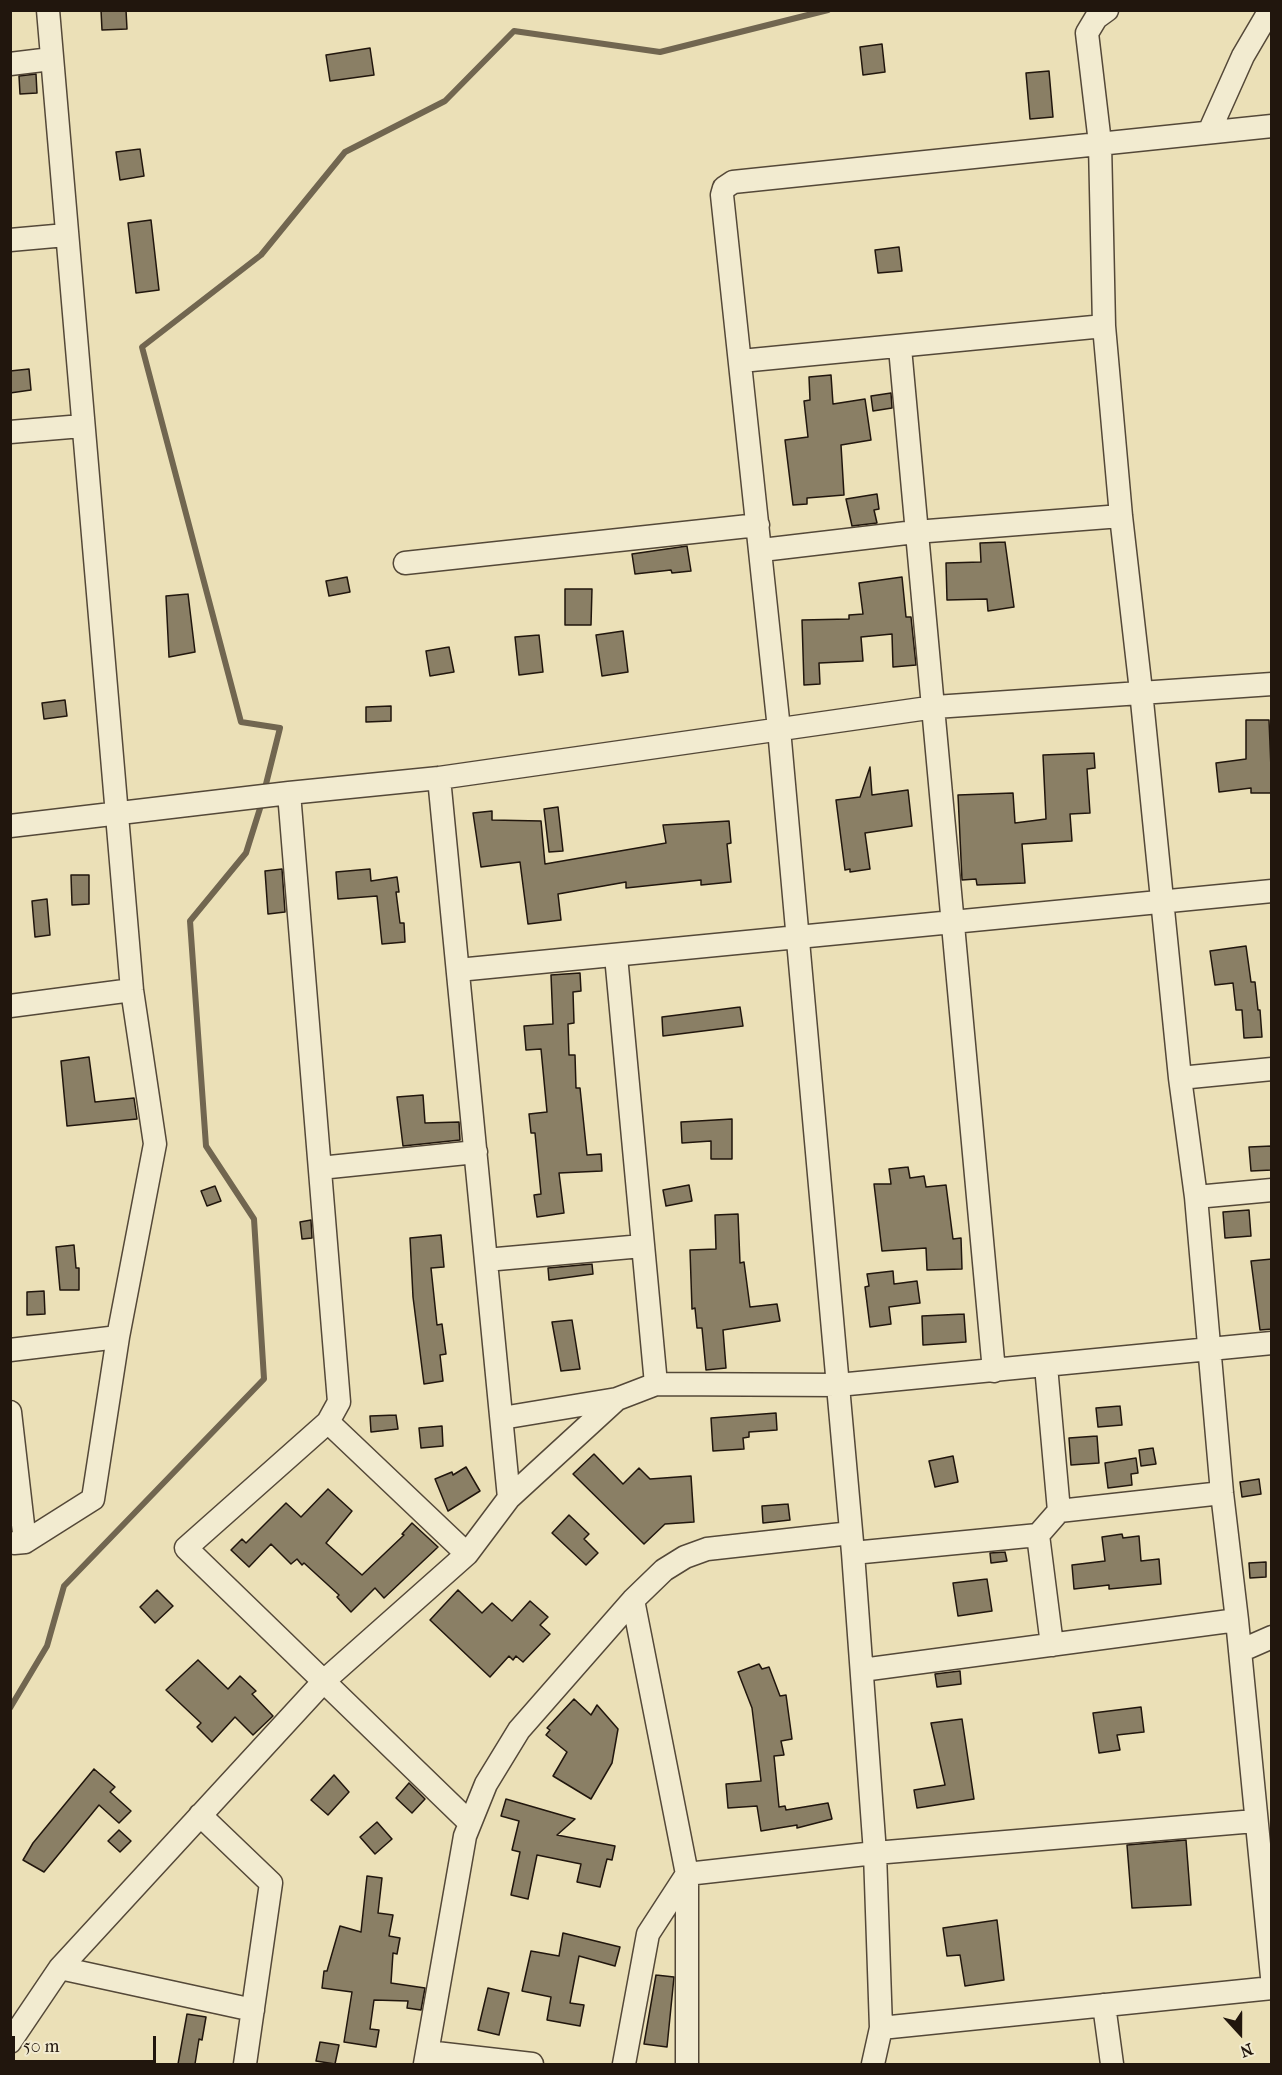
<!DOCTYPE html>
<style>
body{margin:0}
#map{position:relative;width:1282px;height:2075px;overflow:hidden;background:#ebe0b7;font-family:"IM FELL French Canon",serif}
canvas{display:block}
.frame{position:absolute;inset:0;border:12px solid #21160d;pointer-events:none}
.north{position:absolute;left:1210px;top:2003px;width:60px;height:60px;-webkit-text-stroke:4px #f2ebd0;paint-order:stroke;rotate:159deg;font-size:16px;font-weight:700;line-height:24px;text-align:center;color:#21160d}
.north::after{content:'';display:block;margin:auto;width:21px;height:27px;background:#21160d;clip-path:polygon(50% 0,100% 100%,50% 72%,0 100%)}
.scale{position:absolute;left:12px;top:2036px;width:144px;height:27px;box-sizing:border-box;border:3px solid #21160d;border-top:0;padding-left:8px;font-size:18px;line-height:21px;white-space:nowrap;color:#21160d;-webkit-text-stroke:4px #f2ebd0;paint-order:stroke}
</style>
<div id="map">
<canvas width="1282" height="2075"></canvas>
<div class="frame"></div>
<div class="north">N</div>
<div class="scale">50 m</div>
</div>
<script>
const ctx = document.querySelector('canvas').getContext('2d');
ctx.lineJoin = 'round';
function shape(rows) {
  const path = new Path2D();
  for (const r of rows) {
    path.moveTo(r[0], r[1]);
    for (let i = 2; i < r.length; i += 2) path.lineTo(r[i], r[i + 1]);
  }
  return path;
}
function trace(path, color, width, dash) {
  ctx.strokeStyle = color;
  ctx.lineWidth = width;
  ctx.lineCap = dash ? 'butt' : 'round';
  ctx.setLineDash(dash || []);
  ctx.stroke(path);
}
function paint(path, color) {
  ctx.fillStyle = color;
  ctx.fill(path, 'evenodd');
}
trace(shape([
 [264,792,280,728,241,722,142,347,261,255,345,152,445,101,514,31,660,52,828,10],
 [10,1708,47,1646,64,1586,264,1379,254,1219,206,1146,190,921,246,853,262,802]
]), '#716650', 6);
const building = shape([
 [101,10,126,10,127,29,102,30,101,10],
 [882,44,885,72,863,75,860,47,882,44],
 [370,48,374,75,330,81,326,55,370,48],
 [1049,71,1053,117,1030,119,1026,73,1049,71],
 [36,74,37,93,20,94,19,76,36,74],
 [140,149,144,176,120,180,116,152,140,149],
 [151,220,159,290,136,293,128,223,151,220],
 [899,247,902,271,878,273,875,250,899,247],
 [29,369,31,390,10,393,10,371,29,369],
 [831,375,833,404,865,399,871,440,841,445,844,495,807,498,807,504,793,505,785,440,808,437,804,401,810,400,809,377,831,375],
 [891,393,892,408,873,411,871,396,891,393],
 [877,494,879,509,874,510,877,523,852,526,846,499,877,494],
 [1005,542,1014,607,988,611,987,599,947,600,946,563,981,562,980,543,1005,542],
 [687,546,691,571,672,573,671,570,635,574,632,554,687,546],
 [347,577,350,592,329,596,326,581,347,577],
 [902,577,906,617,911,617,916,665,893,667,892,634,861,637,863,661,819,663,820,684,804,685,802,620,849,619,849,615,863,614,859,583,902,577],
 [565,589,592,589,591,625,565,625,565,589],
 [188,594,195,652,169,657,166,596,188,594],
 [623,631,628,672,602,676,596,635,623,631],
 [539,635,543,672,519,675,515,637,539,635],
 [449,647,454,672,430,676,426,651,449,647],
 [65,700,67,716,44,719,42,703,65,700],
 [391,706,391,721,366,722,366,707,391,706],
 [1246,720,1269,720,1272,793,1251,793,1251,788,1219,792,1216,763,1246,759,1246,720],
 [1094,753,1095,768,1087,769,1090,813,1070,814,1072,841,1022,844,1025,883,977,885,976,879,962,880,958,795,1013,793,1015,823,1046,819,1043,755,1094,753],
 [870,767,872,795,908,790,912,826,865,833,870,869,850,872,850,869,845,870,836,800,860,797,870,767],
 [558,807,563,851,549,852,544,809,558,807],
 [492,811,492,820,541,821,545,864,666,843,663,825,729,821,731,843,727,844,731,882,701,885,701,880,626,888,626,882,558,894,561,920,528,924,520,862,481,867,473,813,492,811],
 [282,869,285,912,268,914,265,871,282,869],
 [370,869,371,881,397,877,399,892,396,892,400,923,404,923,405,942,382,944,377,896,338,899,336,872,370,869],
 [71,875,89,875,89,904,72,905,71,875],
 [47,899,50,935,35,937,32,901,47,899],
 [1246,946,1251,982,1255,982,1258,1010,1260,1010,1262,1037,1244,1038,1242,1010,1236,1010,1233,983,1215,985,1210,951,1246,946],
 [580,973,581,991,573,992,574,1023,568,1024,569,1055,575,1055,576,1088,580,1088,587,1155,601,1154,602,1171,559,1173,564,1213,537,1217,534,1195,541,1194,535,1133,531,1133,529,1114,547,1112,541,1049,526,1050,524,1026,553,1024,551,975,580,973],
 [740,1007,743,1026,663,1036,662,1017,740,1007],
 [89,1057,95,1102,134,1098,137,1119,67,1126,61,1061,89,1057],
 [423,1095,425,1123,459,1122,460,1140,403,1146,397,1097,423,1095],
 [732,1119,732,1159,711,1159,711,1141,682,1143,681,1122,732,1119],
 [1272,1146,1272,1170,1251,1171,1249,1147,1272,1146],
 [908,1167,910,1178,924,1176,926,1187,946,1185,953,1239,961,1238,962,1269,927,1270,926,1248,882,1251,874,1184,891,1184,889,1169,908,1167],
 [689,1185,692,1201,666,1206,663,1190,689,1185],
 [215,1186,221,1201,207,1206,201,1191,215,1186],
 [1249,1210,1251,1236,1225,1238,1223,1212,1249,1210],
 [738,1214,740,1263,744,1262,750,1307,777,1304,780,1321,723,1330,726,1368,706,1370,702,1328,697,1328,695,1308,692,1309,690,1250,716,1249,715,1215,738,1214],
 [311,1220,312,1238,302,1239,300,1222,311,1220],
 [441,1235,444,1267,431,1268,437,1325,442,1324,446,1354,440,1355,443,1381,424,1384,413,1297,410,1238,441,1235],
 [74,1245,76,1268,79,1268,79,1290,60,1290,56,1247,74,1245],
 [1272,1259,1272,1329,1260,1330,1251,1261,1272,1259],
 [592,1264,593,1274,549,1280,548,1268,592,1264],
 [893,1271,894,1284,917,1281,920,1303,889,1307,891,1324,870,1327,865,1287,869,1286,867,1274,893,1271],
 [44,1291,45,1314,27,1315,27,1292,44,1291],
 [964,1314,966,1342,923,1345,922,1316,964,1314],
 [572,1320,580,1369,561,1371,552,1322,572,1320],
 [1120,1406,1122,1425,1098,1427,1096,1408,1120,1406],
 [776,1413,777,1430,749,1432,749,1437,743,1438,744,1449,713,1451,711,1418,776,1413],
 [396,1415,398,1429,371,1432,370,1416,396,1415],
 [442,1426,443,1446,421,1448,419,1428,442,1426],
 [1097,1436,1099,1463,1071,1465,1069,1438,1097,1436],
 [1153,1448,1156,1464,1141,1466,1139,1450,1153,1448],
 [594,1454,623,1484,639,1468,650,1479,691,1476,694,1522,665,1524,644,1544,573,1474,594,1454],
 [953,1456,958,1482,935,1487,929,1461,953,1456],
 [1136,1458,1138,1473,1131,1474,1132,1485,1108,1488,1105,1463,1136,1458],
 [466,1467,480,1491,448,1511,435,1479,452,1472,453,1475,466,1467],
 [1259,1479,1261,1494,1242,1497,1240,1482,1259,1479],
 [328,1489,352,1511,326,1543,362,1575,404,1535,402,1534,412,1523,438,1547,384,1598,375,1588,351,1612,337,1597,339,1595,304,1563,302,1565,297,1559,291,1564,271,1544,249,1567,231,1550,242,1539,246,1543,286,1503,301,1517,328,1489],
 [788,1504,790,1520,763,1523,762,1506,788,1504],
 [569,1515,589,1534,584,1539,598,1553,586,1565,552,1533,569,1515],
 [1122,1534,1123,1538,1139,1536,1141,1561,1159,1559,1161,1584,1109,1589,1109,1585,1074,1589,1072,1565,1105,1561,1102,1537,1122,1534],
 [1005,1552,1007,1561,991,1563,990,1553,1005,1552],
 [1266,1562,1266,1577,1250,1578,1249,1563,1266,1562],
 [987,1579,992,1611,958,1616,953,1583,987,1579],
 [157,1590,173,1606,155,1623,140,1607,157,1590],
 [458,1590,482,1613,492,1603,512,1621,530,1601,548,1617,540,1625,550,1634,523,1662,516,1656,513,1660,509,1656,490,1677,430,1620,458,1590],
 [198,1660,228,1689,240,1676,256,1691,252,1694,273,1716,253,1735,235,1717,212,1742,197,1727,201,1723,166,1690,198,1660],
 [759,1664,762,1669,769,1667,780,1696,786,1695,792,1739,781,1741,784,1755,774,1756,779,1807,785,1806,786,1810,828,1803,832,1819,797,1828,797,1825,761,1831,757,1806,728,1808,726,1784,761,1781,752,1708,738,1672,759,1664],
 [960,1671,961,1684,937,1687,935,1674,960,1671],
 [574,1699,591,1715,597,1705,618,1729,612,1763,591,1799,553,1776,567,1752,546,1735,550,1730,547,1728,574,1699],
 [1141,1707,1144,1732,1117,1735,1120,1750,1099,1753,1093,1713,1141,1707],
 [962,1719,974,1799,917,1808,914,1790,945,1785,931,1723,962,1719],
 [94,1769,115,1787,110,1792,131,1811,119,1823,99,1805,44,1872,23,1860,33,1843,94,1769],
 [334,1775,349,1792,328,1815,311,1800,334,1775],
 [409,1783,425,1799,412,1813,396,1798,409,1783],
 [506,1799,575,1819,557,1835,615,1846,612,1860,607,1859,600,1887,577,1882,581,1864,537,1855,528,1899,511,1895,520,1852,512,1850,519,1821,501,1816,506,1799],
 [377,1822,392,1839,375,1854,360,1837,377,1822],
 [119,1830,131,1841,120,1852,108,1841,119,1830],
 [1186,1840,1191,1905,1132,1908,1127,1845,1186,1840],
 [367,1876,382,1878,378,1913,393,1915,389,1936,400,1938,397,1954,393,1953,391,1983,425,1988,421,2010,407,2008,408,2001,374,2000,370,2029,379,2030,376,2047,344,2042,352,1992,322,1988,324,1971,327,1971,340,1926,361,1932,367,1876],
 [997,1920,1004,1980,965,1986,960,1955,947,1956,943,1928,997,1920],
 [563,1933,620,1947,615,1966,579,1956,570,2003,584,2005,580,2026,547,2020,551,1997,522,1991,531,1951,559,1956,563,1933],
 [656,1975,674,1977,667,2047,644,2044,656,1975],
 [488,1988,509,1993,499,2035,478,2030,488,1988],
 [187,2014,206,2017,202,2040,199,2039,195,2064,178,2064,187,2014],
 [320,2042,339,2045,335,2064,316,2061,320,2042]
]);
paint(building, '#8a7f65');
trace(building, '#21160d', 1.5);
const street = shape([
 [1107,10,1096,18,1087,33,1100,143,1104,326,1121,516,1141,691,1180,1078,1196,1197,1222,1493,1237,1620,1272,1977],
 [10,64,51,59],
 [1209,132,1243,56,1270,10],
 [10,240,66,235],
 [900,348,994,1371],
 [741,361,1104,326],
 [10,432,82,426],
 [762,550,915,532,1121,516],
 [405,563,758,525],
 [439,778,509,1498],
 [289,793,339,1402,328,1422,186,1548,470,1823],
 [10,826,289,793,439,778,935,707,1272,684],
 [616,956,656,1384,838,1385,1272,1343],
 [458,970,1272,891],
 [10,1006,132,990],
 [1180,1078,1272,1069],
 [320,1168,476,1152],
 [1196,1197,1272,1190],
 [486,1260,642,1246],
 [10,1350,118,1337],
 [1046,1366,1059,1511],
 [10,1412,25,1542,14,1543],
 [502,1418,617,1399,656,1384],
 [328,1422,467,1554],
 [1038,1535,1052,1645],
 [25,1542,93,1499,118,1337,155,1144,132,990,48,10],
 [853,1553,1038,1535,1059,1511,1222,1493],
 [633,1600,687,1874,687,2064],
 [1240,1651,1272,1637],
 [862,1670,1237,1620],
 [200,1815,271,1883,245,2064],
 [60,1968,253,2010],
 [1104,2005,1112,2064],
 [881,2028,1272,1988],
 [10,2042,60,1968,325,1680,467,1554,509,1498,617,1399],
 [427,2052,532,2064],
 [425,2064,465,1836,486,1784,519,1730,633,1600,664,1570,685,1557,707,1549,851,1533],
 [624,2064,648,1934,687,1874,875,1853,1255,1821],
 [873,2064,881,2028,875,1853,853,1553,779,729,722,195,724,188,733,182,1272,126]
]);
trace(street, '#544838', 25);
trace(street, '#f2ebd0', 22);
</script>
